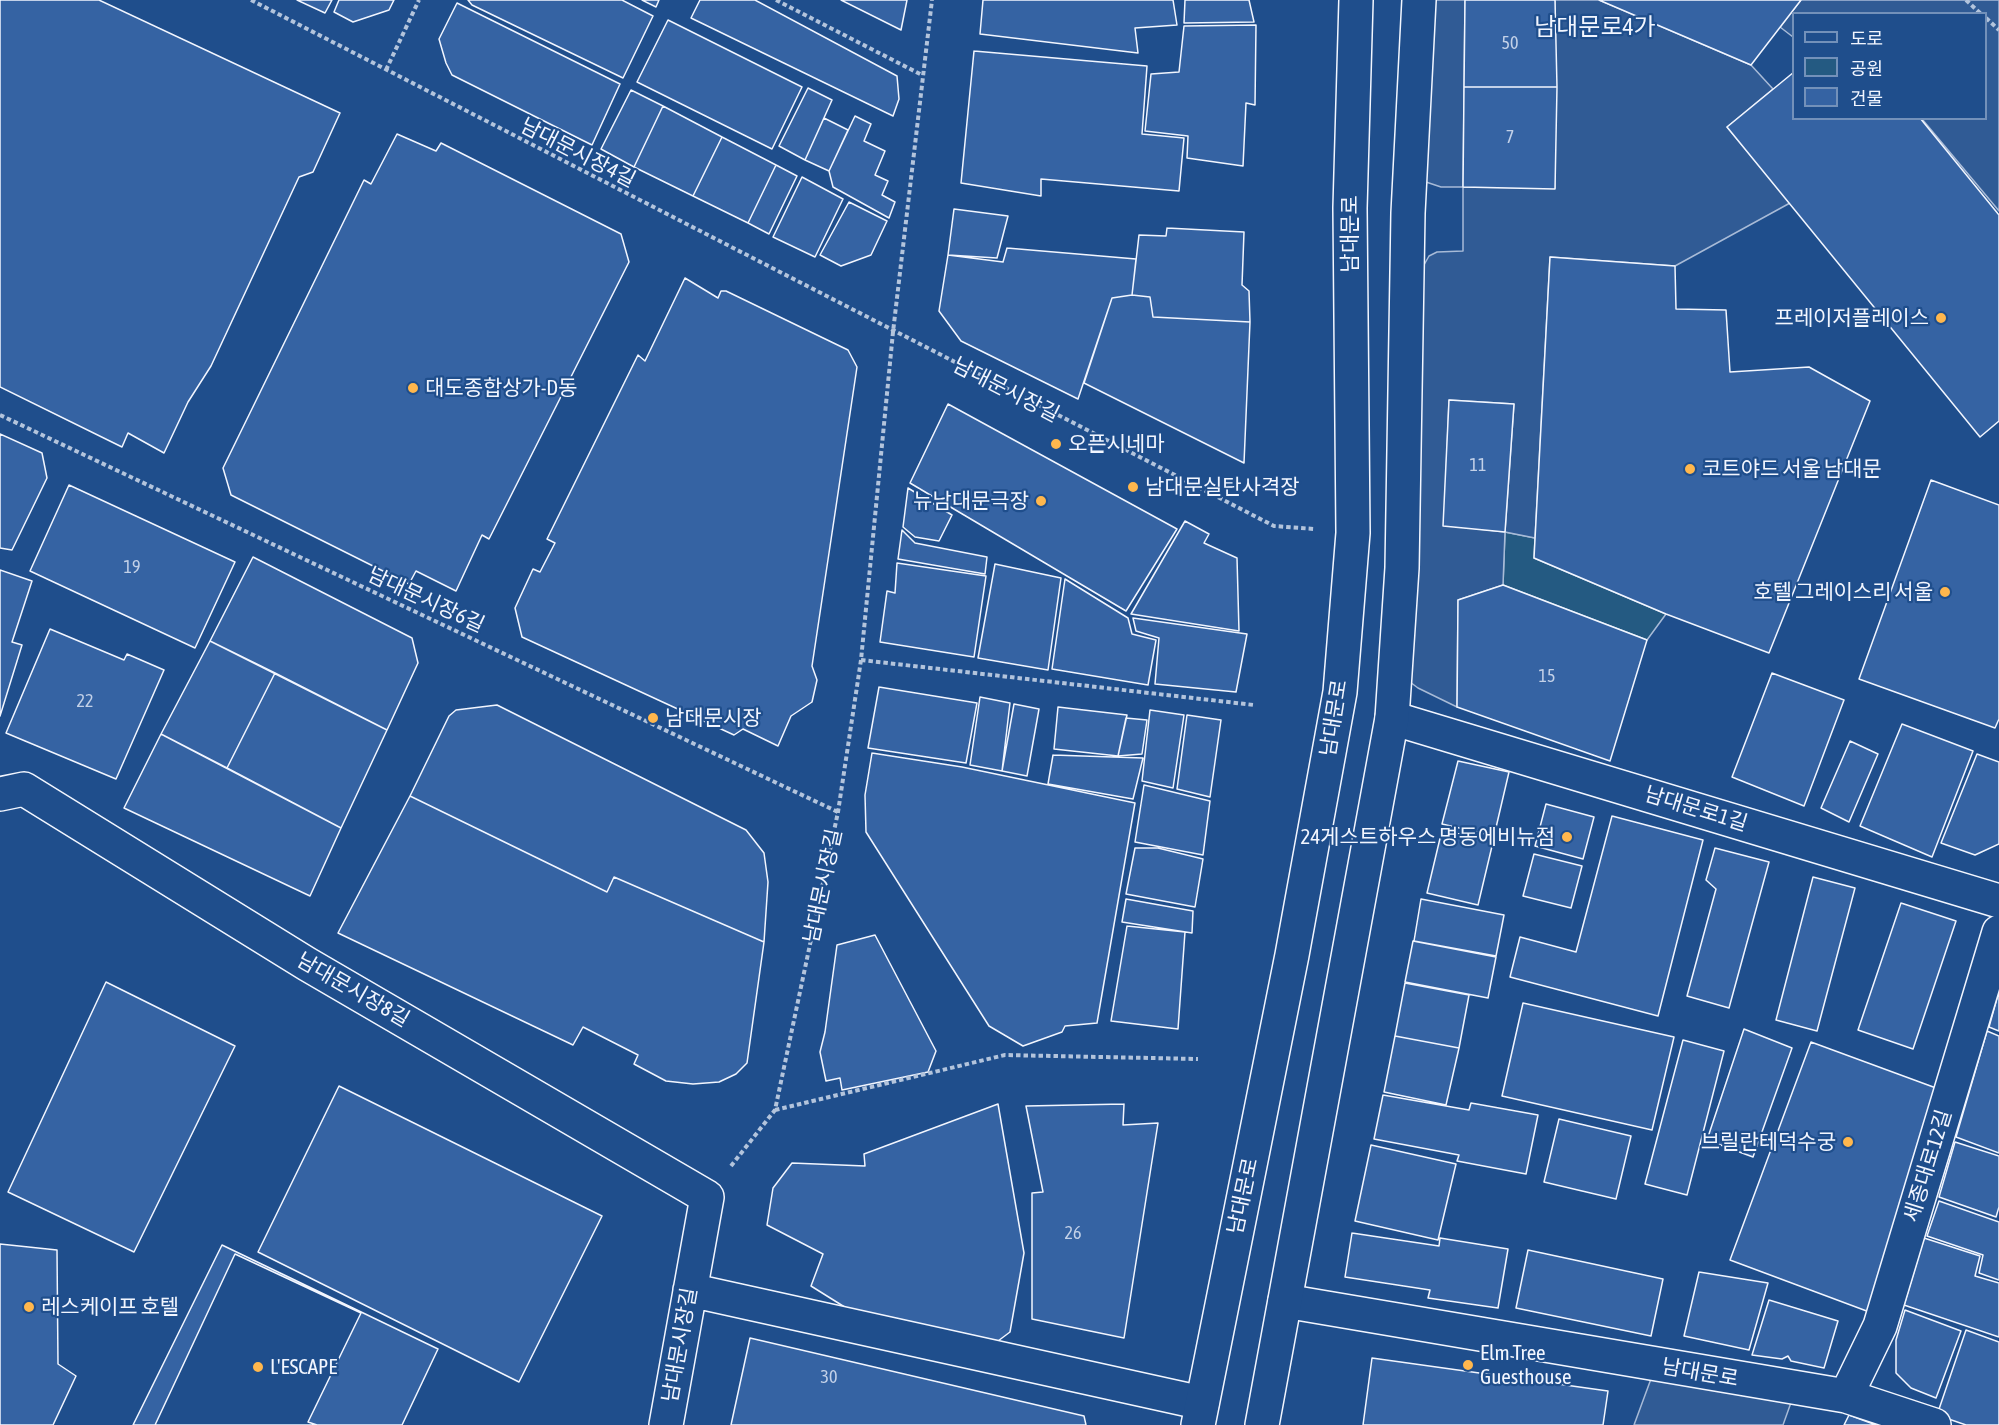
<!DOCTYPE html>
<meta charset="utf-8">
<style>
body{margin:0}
#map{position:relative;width:1999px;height:1425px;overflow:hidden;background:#1f4e8c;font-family:"Asap Condensed","Noto Sans KR",sans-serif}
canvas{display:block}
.legend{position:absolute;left:1792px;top:12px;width:195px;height:108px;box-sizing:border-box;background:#1f4e8c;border:2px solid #7391ba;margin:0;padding:8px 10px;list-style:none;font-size:18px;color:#f2f6ff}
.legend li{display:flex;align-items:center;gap:12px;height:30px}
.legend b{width:30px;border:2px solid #7391ba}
</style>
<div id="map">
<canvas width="1999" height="1425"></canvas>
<ul class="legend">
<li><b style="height:8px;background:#1f4e8c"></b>도로</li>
<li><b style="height:16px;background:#245a82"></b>공원</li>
<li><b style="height:16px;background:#3563a3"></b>건물</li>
</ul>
</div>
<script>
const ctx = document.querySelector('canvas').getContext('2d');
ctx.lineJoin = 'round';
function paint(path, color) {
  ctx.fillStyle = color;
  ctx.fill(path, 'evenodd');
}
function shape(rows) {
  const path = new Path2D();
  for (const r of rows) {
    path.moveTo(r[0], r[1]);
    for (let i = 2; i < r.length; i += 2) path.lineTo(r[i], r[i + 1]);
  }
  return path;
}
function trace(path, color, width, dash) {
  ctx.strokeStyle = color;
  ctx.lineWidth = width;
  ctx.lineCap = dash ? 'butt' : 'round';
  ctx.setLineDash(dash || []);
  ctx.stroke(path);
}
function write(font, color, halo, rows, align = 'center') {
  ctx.font = font + ' "Asap Condensed","Noto Sans KR",sans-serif';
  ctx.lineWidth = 4.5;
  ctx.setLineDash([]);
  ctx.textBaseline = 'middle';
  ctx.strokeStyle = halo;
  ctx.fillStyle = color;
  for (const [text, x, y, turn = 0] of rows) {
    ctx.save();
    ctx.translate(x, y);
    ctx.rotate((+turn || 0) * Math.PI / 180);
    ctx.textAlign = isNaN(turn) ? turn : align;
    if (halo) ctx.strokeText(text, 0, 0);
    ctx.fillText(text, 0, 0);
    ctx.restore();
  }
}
const green = shape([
 [1505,532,1535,538,1534,558,1666,614,1647,640,1503,585,1505,532]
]);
paint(green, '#245a82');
trace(green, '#a8bbd7', 1.5);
const parking = shape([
 [1431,0,1465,0,1463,187,1555,188,1555,0,1599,0,1751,65,1773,89,1727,127,1790,203,1675,266,1550,257,1535,538,1505,532,1503,585,1458,600,1457,707,1418,688,1406,679,1420,272,1429,256,1437,252,1463,251,1463,187,1441,187,1423,181,1431,0],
 [1449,400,1514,404,1505,532,1444,525,1449,400],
 [1801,0,1999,0,1999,211,1922,119,1986,118,1986,14,1794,14,1793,37,1780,27,1801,0],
 [1655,1368,1793,1397,1783,1425,1634,1425,1655,1368]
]);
paint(parking, '#305b95');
trace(parking, '#a8bbd7', 1.5);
const building = shape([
 [0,0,99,0,340,113,313,172,299,177,211,366,188,402,164,453,128,433,122,447,0,387,0,0],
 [297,0,332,0,325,13,297,0],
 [339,0,394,0,389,10,353,22,334,12,339,0],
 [468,0,622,0,653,16,623,78,472,5,468,0],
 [642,0,659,0,656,7,642,0],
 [700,0,755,0,897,76,899,99,893,116,691,18,700,0],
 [841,0,907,0,901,30,841,0],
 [983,0,1173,0,1177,25,1135,28,1138,53,980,34,983,0],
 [1185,0,1249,0,1254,22,1184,23,1185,0],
 [1465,0,1555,0,1557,87,1464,87,1465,0],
 [1599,0,1801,0,1751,65,1599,0],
 [457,3,620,84,592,145,452,75,446,63,439,39,457,3],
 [668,20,802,87,772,149,637,82,668,20],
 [1256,25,1255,105,1246,103,1243,166,1187,158,1188,136,1145,131,1151,74,1179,72,1184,26,1256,25],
 [974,51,1147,66,1142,134,1184,138,1179,191,1041,179,1041,196,961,183,974,51],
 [1794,72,1794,118,1920,118,1999,215,1999,421,1980,437,1727,127,1794,72],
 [1464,87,1557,87,1555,189,1463,187,1464,87],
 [808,88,832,100,805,160,779,146,808,88],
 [631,90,663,106,634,167,601,149,631,90],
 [663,106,722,137,693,196,634,167,663,106],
 [855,116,871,124,864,141,885,151,875,175,888,181,882,195,895,202,889,218,833,187,829,171,855,116],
 [824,118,848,130,829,171,805,160,824,118],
 [397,134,436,151,441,143,621,234,629,262,489,539,482,535,456,591,416,571,409,584,231,495,223,468,364,180,371,184,397,134],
 [722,137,776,165,748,223,693,196,722,137],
 [776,165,797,176,769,234,748,223,776,165],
 [802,177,843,199,815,257,773,237,802,177],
 [849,202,887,221,871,255,841,266,820,255,849,202],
 [954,209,1008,216,997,258,948,255,954,209],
 [1167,228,1244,232,1242,285,1249,291,1250,322,1153,317,1150,297,1132,295,1139,235,1166,236,1167,228],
 [1007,248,1136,259,1132,295,1112,298,1078,399,961,341,939,311,948,255,1003,262,1007,248],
 [1550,257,1675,266,1676,309,1726,310,1730,372,1809,367,1870,401,1769,653,1666,614,1534,558,1550,257],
 [685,278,718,298,721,291,726,291,848,350,857,367,812,666,817,680,812,702,791,716,778,746,743,729,734,735,522,637,515,608,533,569,540,572,555,543,547,539,638,355,645,361,685,278],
 [1132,295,1150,297,1153,317,1250,322,1244,463,1084,383,1112,298,1132,295],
 [1449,400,1514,404,1505,532,1443,526,1449,400],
 [948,404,1177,529,1126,611,910,483,948,404],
 [0,434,42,453,47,478,12,550,0,548,0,434],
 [1931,480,1999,505,1999,719,1995,728,1859,679,1931,480],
 [69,485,235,562,195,648,30,571,69,485],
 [908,488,952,515,939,541,915,537,903,527,908,488],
 [1185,521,1209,534,1204,543,1237,558,1239,631,1131,614,1185,521],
 [902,530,915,543,987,557,985,574,898,559,902,530],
 [253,557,412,638,418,663,387,730,210,641,253,557],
 [897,563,986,576,974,657,880,642,887,591,895,593,897,563],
 [995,564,1061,578,1048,670,978,658,995,564],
 [0,570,32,581,12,642,22,645,0,716,0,570],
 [1065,579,1128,618,1132,634,1156,640,1148,685,1052,669,1065,579],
 [1503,585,1647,640,1610,761,1457,707,1458,600,1503,585],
 [1133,618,1247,634,1236,692,1155,684,1159,638,1136,631,1133,618],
 [50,629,124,660,127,654,164,670,116,779,6,733,50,629],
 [210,641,275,673,227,768,161,734,210,641],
 [275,673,387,730,341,828,227,768,275,673],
 [1772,673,1844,700,1804,806,1732,777,1772,673],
 [879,687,977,703,966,763,868,748,879,687],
 [980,697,1010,703,1002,771,970,765,980,697],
 [1014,704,1039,709,1027,776,1002,771,1014,704],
 [497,705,746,830,764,853,768,882,764,942,614,877,607,892,410,796,449,716,456,710,497,705],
 [1058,707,1127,715,1118,756,1054,749,1058,707],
 [1150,710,1184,715,1173,788,1142,781,1150,710],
 [1187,715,1221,720,1210,797,1177,789,1187,715],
 [1126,718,1147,720,1142,754,1118,756,1126,718],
 [1902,724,1973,751,1932,857,1860,826,1902,724],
 [161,734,341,828,310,896,124,808,161,734],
 [1850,741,1878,754,1849,822,1821,808,1850,741],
 [872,753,962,767,1135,803,1097,1023,1065,1026,1062,1032,1023,1046,989,1026,866,832,865,795,872,753],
 [1977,754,1999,762,1999,844,1975,855,1941,843,1977,754],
 [1053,755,1143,758,1133,799,1048,784,1053,755],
 [1458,761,1509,772,1494,836,1442,824,1458,761],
 [1144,785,1210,801,1203,855,1135,842,1144,785],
 [410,796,607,892,614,877,764,942,747,1063,736,1074,719,1082,693,1084,666,1081,634,1064,638,1055,583,1027,573,1045,338,933,410,796],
 [1546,804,1594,817,1583,859,1535,846,1546,804],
 [1612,816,1703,840,1658,1016,1510,977,1520,937,1576,952,1612,816],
 [1442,830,1493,842,1478,905,1427,893,1442,830],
 [1135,848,1158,848,1203,859,1195,907,1126,894,1135,848],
 [1715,848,1769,862,1729,1008,1687,996,1716,889,1706,880,1715,848],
 [1534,854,1582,866,1571,908,1523,896,1534,854],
 [1813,877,1855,888,1817,1031,1776,1020,1813,877],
 [1126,899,1193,911,1192,933,1122,922,1126,899],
 [1421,899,1504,915,1496,956,1414,941,1421,899],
 [1901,903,1956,921,1913,1049,1858,1030,1901,903],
 [1127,926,1185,932,1178,1029,1111,1021,1127,926],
 [875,935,936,1051,928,1072,842,1090,840,1078,826,1081,820,1052,825,1032,837,945,875,935],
 [1413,941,1496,957,1488,998,1405,982,1413,941],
 [106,982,235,1046,134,1252,8,1192,106,982],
 [1405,983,1469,995,1459,1048,1395,1036,1405,983],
 [1999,991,1999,1031,1989,1027,1999,991],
 [1523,1003,1674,1037,1652,1130,1502,1096,1523,1003],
 [1744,1029,1792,1048,1753,1157,1707,1140,1744,1029],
 [1987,1031,1999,1036,1999,1153,1956,1137,1987,1031],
 [1395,1036,1459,1048,1446,1105,1384,1092,1395,1036],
 [1683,1040,1724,1051,1687,1195,1645,1184,1683,1040],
 [1811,1042,1936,1088,1872,1313,1730,1260,1811,1042],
 [339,1086,602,1216,519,1382,258,1252,339,1086],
 [1383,1095,1469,1110,1471,1103,1538,1115,1526,1174,1457,1161,1459,1155,1374,1139,1383,1095],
 [998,1104,1024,1253,1010,1332,998,1341,851,1311,811,1286,823,1254,767,1225,773,1188,792,1163,865,1166,864,1154,998,1104],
 [1124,1104,1123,1125,1158,1123,1124,1338,1032,1319,1032,1193,1043,1192,1026,1106,1124,1104],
 [1559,1119,1631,1136,1616,1199,1544,1182,1559,1119],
 [1955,1142,1999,1156,1999,1207,1996,1217,1939,1197,1955,1142],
 [1371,1145,1456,1164,1438,1240,1355,1221,1371,1145],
 [1939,1201,1999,1222,1999,1280,1979,1273,1983,1255,1927,1236,1939,1201],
 [1352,1233,1439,1246,1440,1238,1508,1249,1498,1308,1428,1298,1430,1290,1345,1277,1352,1233],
 [1924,1238,1980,1256,1975,1276,1999,1283,1999,1337,1904,1305,1924,1238],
 [0,1244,57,1250,58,1364,76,1376,53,1425,0,1425,0,1244],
 [222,1245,438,1349,402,1425,133,1425,222,1245],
 [1528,1250,1663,1279,1651,1336,1516,1308,1528,1250],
 [235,1254,361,1313,308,1422,317,1425,155,1425,235,1254],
 [1699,1272,1768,1283,1749,1350,1684,1336,1699,1272],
 [1769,1300,1838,1321,1824,1368,1791,1361,1788,1356,1782,1359,1752,1355,1769,1300],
 [1905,1310,1961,1331,1936,1398,1911,1388,1896,1373,1896,1340,1905,1310],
 [1966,1330,1999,1342,1999,1425,1966,1425,1937,1415,1966,1330],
 [750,1338,1084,1416,1086,1425,731,1425,750,1338],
 [1372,1358,1608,1391,1603,1425,1363,1425,1372,1358],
 [1849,1415,1876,1425,1844,1425,1849,1415]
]);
paint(building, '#3563a3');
trace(building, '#f2f6ff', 1.5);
const minor = shape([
 [1392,718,1999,901],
 [0,794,24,789,307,964,707,1197,666,1425],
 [690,1290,1202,1403],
 [1285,1301,1846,1396,1934,1425],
 [1846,1396,1880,1326,1999,932]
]);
const secondary = shape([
 [1198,1425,1292,955,1340,692,1353,533,1350,208,1356,0],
 [1262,1425,1392,718,1402,568,1408,213,1419,0]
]);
trace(minor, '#f2f6ff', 36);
trace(secondary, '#f2f6ff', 36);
trace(shape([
 [251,0,1274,526,1314,529],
 [776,0,922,75],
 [1966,0,1981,14],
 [1986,18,1999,30],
 [386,70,419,0],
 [0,415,838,812],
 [861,660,1254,705],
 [775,1110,1005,1055,1198,1059],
 [731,1166,775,1110,838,812,861,660,893,332,932,0]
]), '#b3c4dc', 4, [4.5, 3]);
trace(minor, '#1f4e8c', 33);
trace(secondary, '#1f4e8c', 33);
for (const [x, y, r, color] of [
 [1941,318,6,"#ffb74d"],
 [413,388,6,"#ffb74d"],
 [1056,444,6,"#ffb74d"],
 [1690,469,6,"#ffb74d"],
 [1133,487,6,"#ffb74d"],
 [1041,501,6,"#ffb74d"],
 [1945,592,6,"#ffb74d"],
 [653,718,6,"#ffb74d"],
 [1567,837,6,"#ffb74d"],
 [1848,1142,6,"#ffb74d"],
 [29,1307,6,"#ffb74d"],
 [1468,1365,6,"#ffb74d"],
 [258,1367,6,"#ffb74d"]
]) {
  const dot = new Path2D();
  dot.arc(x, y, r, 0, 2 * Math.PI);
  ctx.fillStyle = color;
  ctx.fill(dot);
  trace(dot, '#1f4e8c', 2);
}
write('18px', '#c3d1e8', null, [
 ["50",1510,43],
 ["7",1510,137],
 ["11",1478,465],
 ["19",132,567],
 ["15",1547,676],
 ["22",85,701],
 ["26",1073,1233],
 ["30",829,1377]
]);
write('21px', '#f2f6ff', '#1f4e8c', [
 ["남대문시장4길",578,153,27],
 ["남대문로",1350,234,-90],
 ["남대문시장길",1006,390,27],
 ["남대문시장6길",426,600,25],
 ["남대문로",1334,718,-81],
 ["남대문로1길",1696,809,17],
 ["남대문시장길",823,886,-78],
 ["남대문시장8길",353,990,30],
 ["세종대로12길",1928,1166,-73],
 ["남대문로",1243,1196,-78],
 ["남대문시장길",680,1345,-80],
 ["남대문로",1700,1373,10]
]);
write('21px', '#f2f6ff', '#1f4e8c', [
 ["프레이저플레이스",1929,318,"right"],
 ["대도종합상가-D동",425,388],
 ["오픈시네마",1068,444],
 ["코트야드 서울 남대문",1702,469],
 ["남대문실탄사격장",1145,487],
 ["뉴남대문극장",1029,501,"right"],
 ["호텔 그레이스리 서울",1933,592,"right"],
 ["남대문시장",665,718],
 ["24게스트하우스 명동에비뉴점",1555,837,"right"],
 ["브릴란테덕수궁",1836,1142,"right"],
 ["레스케이프 호텔",41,1307],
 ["Elm Tree",1480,1353],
 ["Guesthouse",1480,1377],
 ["L'ESCAPE",270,1367]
], 'left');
write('24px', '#f2f6ff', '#1f4e8c', [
 ["남대문로4가",1595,27]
]);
</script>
